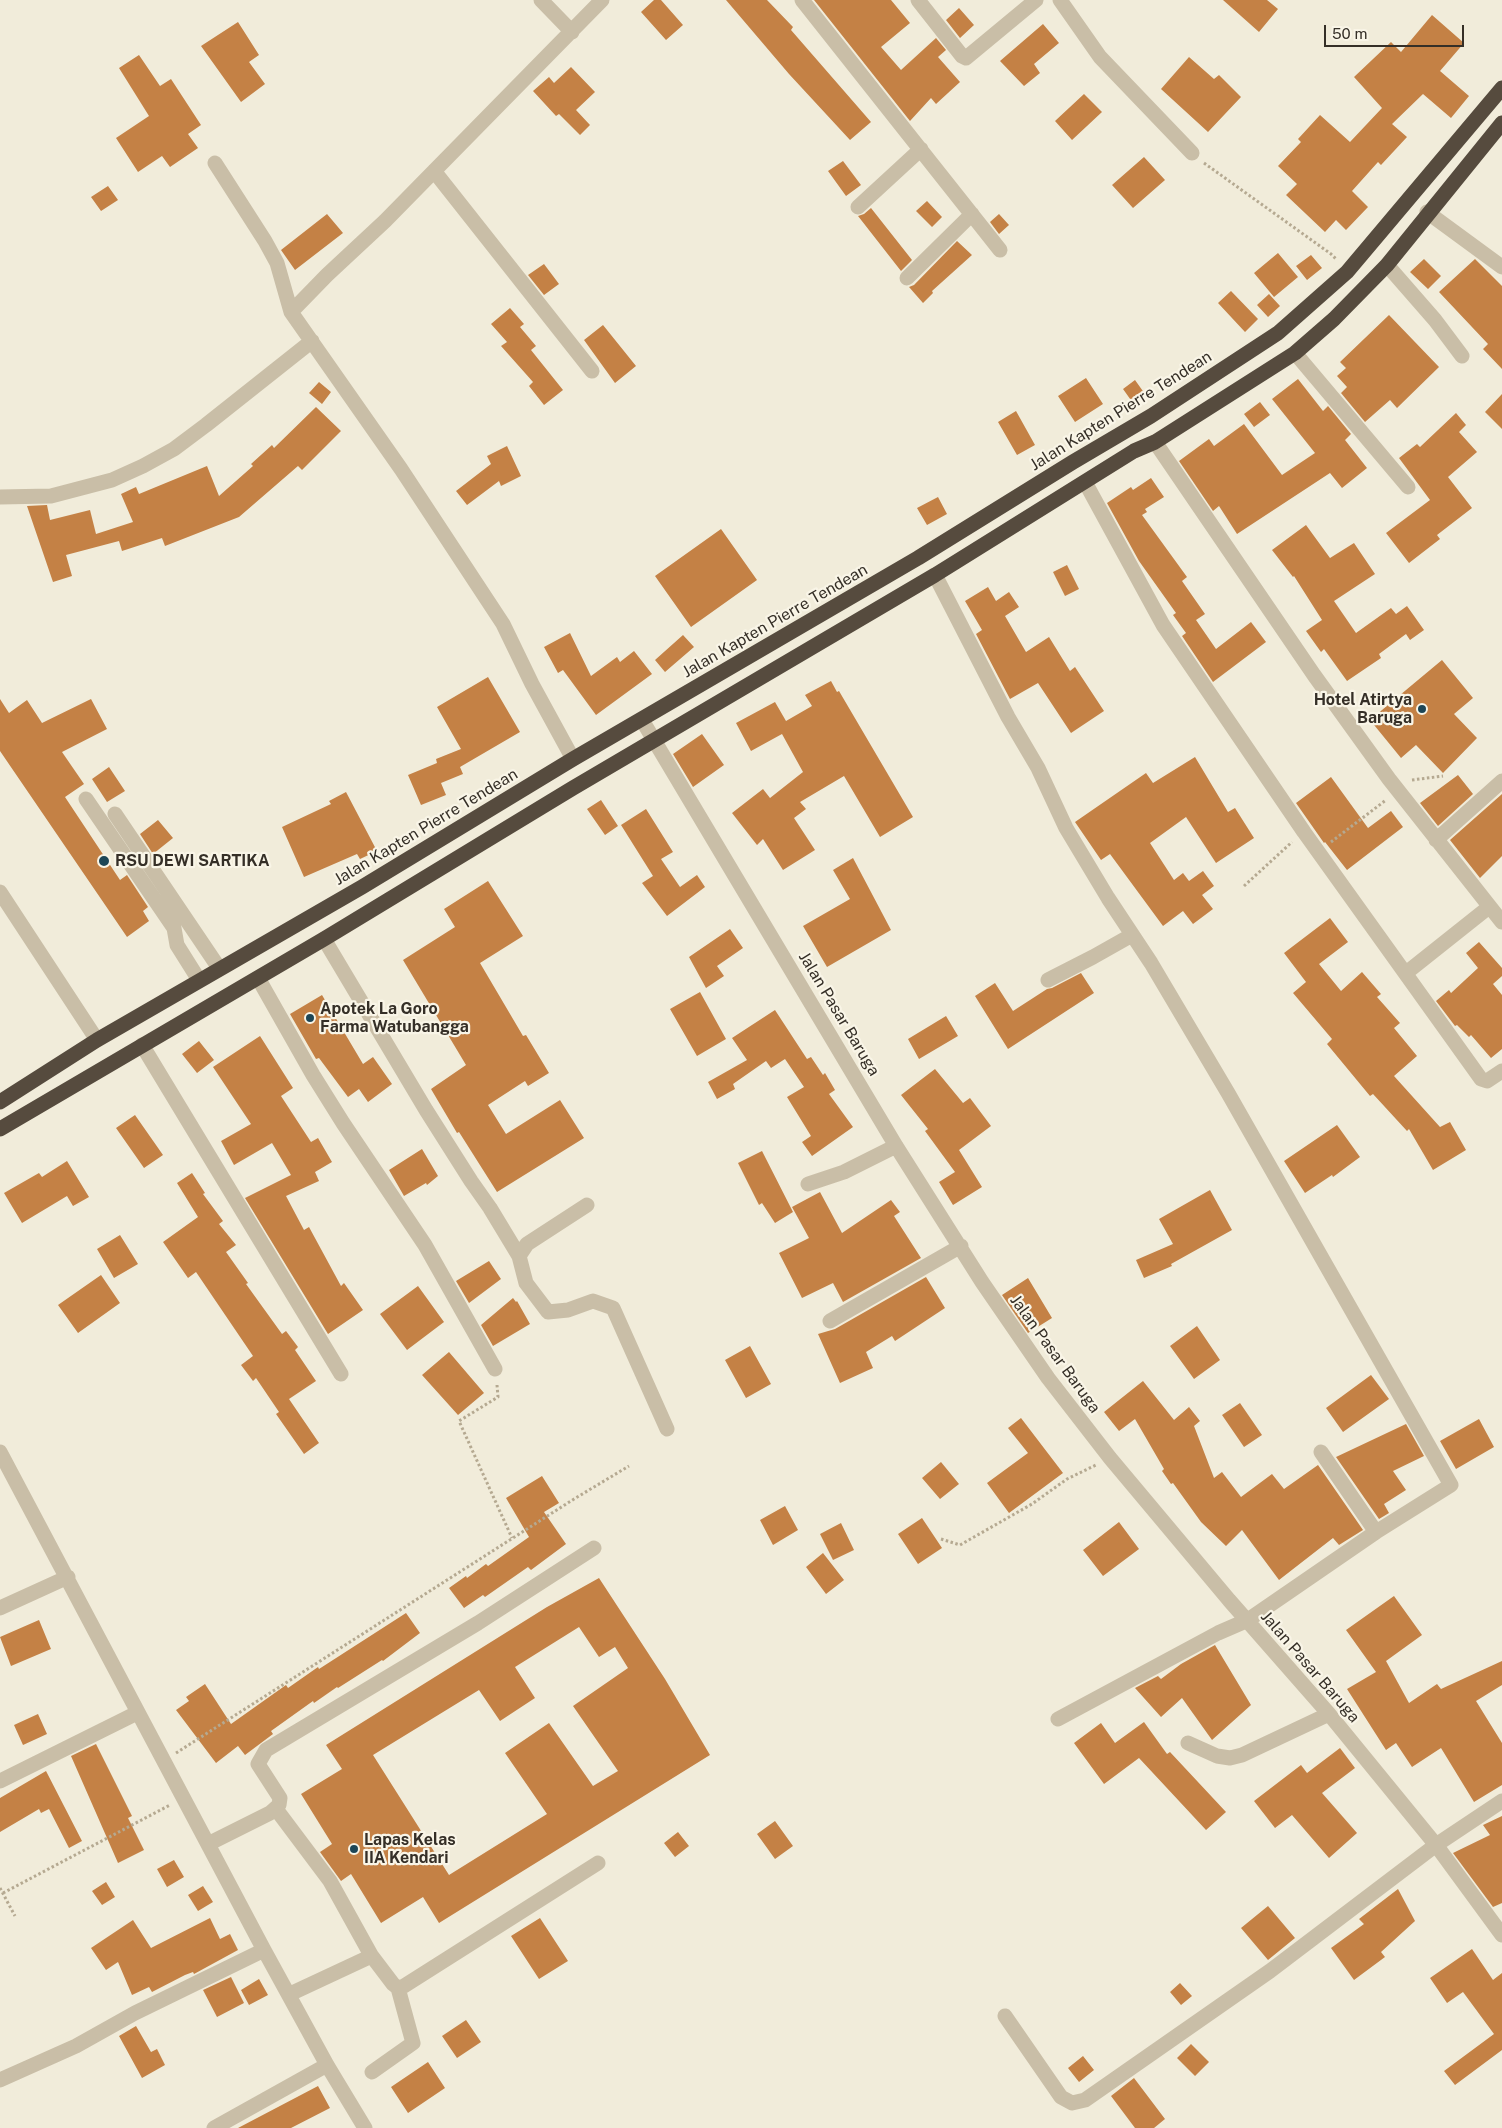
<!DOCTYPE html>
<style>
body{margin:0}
#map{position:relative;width:1502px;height:2128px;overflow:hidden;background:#f1ecda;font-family:"Public Sans",sans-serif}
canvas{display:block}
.scale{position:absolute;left:1324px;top:25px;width:140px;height:22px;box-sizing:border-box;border:2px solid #352f27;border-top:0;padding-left:6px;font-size:15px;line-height:18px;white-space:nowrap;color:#352f27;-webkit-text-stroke:4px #f9f5e7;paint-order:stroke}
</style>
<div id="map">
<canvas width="1502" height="2128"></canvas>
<div class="scale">50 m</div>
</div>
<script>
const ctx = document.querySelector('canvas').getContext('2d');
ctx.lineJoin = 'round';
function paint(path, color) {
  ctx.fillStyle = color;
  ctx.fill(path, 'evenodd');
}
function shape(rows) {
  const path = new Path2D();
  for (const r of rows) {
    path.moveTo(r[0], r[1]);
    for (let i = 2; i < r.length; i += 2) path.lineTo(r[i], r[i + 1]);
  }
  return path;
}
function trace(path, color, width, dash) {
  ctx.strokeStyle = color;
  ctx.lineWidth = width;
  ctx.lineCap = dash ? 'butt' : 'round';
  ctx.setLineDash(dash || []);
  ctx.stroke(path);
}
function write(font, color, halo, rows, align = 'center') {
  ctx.font = font + ' "Public Sans",sans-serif';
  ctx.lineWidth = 4.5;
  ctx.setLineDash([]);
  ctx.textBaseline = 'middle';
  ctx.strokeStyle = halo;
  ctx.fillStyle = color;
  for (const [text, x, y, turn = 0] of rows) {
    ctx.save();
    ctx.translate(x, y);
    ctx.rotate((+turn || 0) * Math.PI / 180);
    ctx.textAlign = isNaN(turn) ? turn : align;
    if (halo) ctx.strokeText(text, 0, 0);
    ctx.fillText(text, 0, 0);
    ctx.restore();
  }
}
paint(shape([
 [654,0,661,0,683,25,666,40,641,12],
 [726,0,767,0,793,27,791,30,871,122,850,140,789,74],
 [814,0,891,0,910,23,881,47,901,70,936,38,946,50,938,57,960,82,936,104,931,98,910,121],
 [1223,0,1267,0,1278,9,1259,32],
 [959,8,974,25,960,38,946,20],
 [1432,15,1464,43,1440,71,1469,96,1451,118,1423,94,1392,124,1407,137,1381,165,1378,162,1352,191,1368,207,1346,230,1336,220,1325,232,1286,195,1297,184,1278,166,1301,142,1298,139,1320,115,1350,142,1382,108,1354,77,1391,42,1401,52],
 [238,22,259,55,249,62,265,84,241,102,201,46],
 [1043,24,1059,43,1034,64,1040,73,1024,86,1000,61],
 [139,55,160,86,171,79,201,125,188,134,198,148,170,167,162,156,138,172,116,138,149,116,119,68],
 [1189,57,1214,79,1219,75,1241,97,1208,132,1161,89],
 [571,67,595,92,576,110,590,125,580,135,559,114,556,116,533,91,549,77,554,83],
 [1084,94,1102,112,1072,140,1055,121],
 [1144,157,1165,180,1133,208,1112,185],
 [843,161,861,185,846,196,828,171],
 [108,186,118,200,101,211,91,197],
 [927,201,942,217,932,227,916,211],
 [871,208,912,260,901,271,858,216,864,214],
 [327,214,343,233,295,270,281,250],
 [999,214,1009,225,999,234,990,222],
 [957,241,972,255,932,291,933,293,923,303,909,287,914,285],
 [1278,253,1298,277,1274,297,1254,273],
 [1311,255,1322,268,1307,280,1296,266],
 [1424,259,1441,276,1428,289,1410,272],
 [1475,259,1502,286,1502,369,1483,349,1488,344,1439,292],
 [544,264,559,284,544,295,528,275],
 [1231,291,1258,319,1245,332,1218,303],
 [1269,294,1280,306,1268,317,1257,305],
 [510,308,524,324,520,327,536,346,531,350,563,390,544,405,529,386,533,382,501,346,507,342,491,324],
 [1389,315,1439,367,1397,408,1390,400,1365,422,1341,393,1347,387,1337,376,1346,368,1340,362],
 [603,325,636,366,615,383,584,340],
 [1086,378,1103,404,1075,422,1058,396],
 [1298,379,1323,411,1328,406,1351,434,1345,440,1367,468,1342,488,1330,473,1237,534,1219,506,1213,511,1179,461,1209,439,1214,446,1244,424,1282,475,1315,453,1272,399],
 [1135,380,1145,394,1133,403,1123,389],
 [319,382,331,392,322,404,309,393],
 [1502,394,1502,429,1485,412],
 [1260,402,1270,415,1254,427,1244,414],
 [316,407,341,431,302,470,298,466,239,517,165,546,162,538,122,551,119,541,66,555,72,576,53,582,27,506,47,505,50,520,90,510,96,534,133,522,121,494,136,487,139,494,207,466,219,496,253,466,251,464,272,445,274,448],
 [1016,411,1035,445,1017,455,998,422],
 [1456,413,1466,425,1459,432,1477,452,1448,477,1472,508,1437,535,1440,539,1409,563,1386,533,1430,500,1399,458,1417,444,1420,447],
 [507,446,521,476,501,486,499,481,467,505,456,491,491,464,487,456],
 [1151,478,1164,497,1145,509,1147,512,1142,515,1187,577,1182,581,1205,614,1196,620,1216,649,1251,622,1266,642,1213,682,1182,636,1186,633,1173,615,1176,613,1139,561,1107,503,1131,487,1133,490],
 [938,497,947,514,927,525,917,508],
 [1306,525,1330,558,1354,543,1375,574,1334,601,1356,633,1391,608,1396,614,1407,606,1424,630,1410,640,1406,634,1379,654,1381,658,1347,681,1324,649,1321,652,1306,631,1322,620,1294,576,1293,577,1272,550],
 [721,529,757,580,691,627,655,576],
 [1067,565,1079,589,1065,596,1053,572],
 [988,587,996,601,1009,592,1019,607,1005,616,1026,652,1049,637,1070,671,1075,667,1104,711,1071,733,1038,683,1010,699,976,634,982,630,965,601],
 [570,633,591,676,617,657,620,662,634,651,652,674,596,715,563,670,558,673,544,647],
 [683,635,694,647,665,672,655,660],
 [1442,660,1473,698,1454,714,1477,738,1443,773,1416,745,1401,758,1370,720],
 [488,677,520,732,460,767,463,774,441,783,446,795,421,805,408,775,437,763,436,759,461,749,437,707],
 [831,681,837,692,839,691,913,817,880,837,844,776,800,802,806,809,794,818,815,850,783,870,763,839,757,845,732,813,763,789,770,798,803,772,782,734,751,751,736,723,775,702,786,721,812,706,805,695],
 [0,699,9,713,27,700,42,723,91,699,107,729,62,752,84,784,65,797,120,880,127,875,148,907,143,911,149,921,127,937,0,751],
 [702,734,724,765,693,787,673,754],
 [1195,757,1228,812,1235,808,1254,838,1216,863,1186,817,1150,843,1174,880,1183,873,1189,881,1203,871,1214,886,1202,895,1213,909,1193,924,1183,911,1163,926,1110,854,1101,860,1075,822,1146,773,1153,783],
 [109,767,125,791,107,802,92,779],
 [1458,775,1473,794,1438,826,1420,803],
 [1331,777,1368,828,1391,811,1403,827,1347,870,1325,842,1324,843,1296,803],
 [346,792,377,851,360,859,357,854,304,877,282,827,331,804,329,801],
 [1502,794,1502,856,1480,878,1450,840],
 [601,800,618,826,605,835,587,809],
 [646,809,673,852,661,859,680,887,697,875,705,887,667,916,642,883,653,876,621,825],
 [158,820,173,838,153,854,140,834],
 [853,858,891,930,827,967,803,926,850,899,833,870],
 [488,881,523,936,480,963,523,1036,526,1035,549,1073,528,1086,525,1081,488,1105,506,1134,560,1100,584,1138,497,1192,459,1132,457,1133,431,1089,466,1065,403,960,455,927,444,909],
 [1330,918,1348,942,1319,964,1341,991,1362,972,1381,994,1377,997,1400,1023,1394,1028,1417,1056,1394,1076,1440,1127,1450,1122,1466,1150,1433,1170,1409,1129,1407,1131,1373,1094,1370,1096,1327,1044,1332,1039,1293,993,1306,982,1284,953],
 [730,929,743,948,717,966,724,976,706,988,689,957],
 [1479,942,1502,968,1502,976,1493,984,1502,995,1502,1049,1491,1058,1471,1035,1469,1037,1457,1025,1455,1026,1436,1001,1449,990,1451,993,1478,968,1466,953],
 [1081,973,1094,993,1008,1049,975,996,995,983,1013,1011,1047,989,1052,988],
 [700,992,726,1039,697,1056,670,1009],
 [322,995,363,1064,373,1057,392,1084,368,1102,359,1089,348,1097,319,1058,316,1059,290,1014],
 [775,1010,807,1059,811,1057,823,1075,825,1073,835,1090,829,1094,853,1127,812,1156,802,1142,811,1136,787,1097,804,1087,785,1059,771,1068,766,1061,733,1084,735,1089,717,1099,708,1082,747,1060,732,1038],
 [946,1016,958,1036,919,1059,908,1039],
 [260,1036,293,1088,281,1096,311,1142,318,1138,332,1162,315,1172,319,1181,286,1196,304,1230,309,1227,341,1286,344,1283,363,1310,328,1334,245,1198,291,1175,272,1143,234,1165,221,1141,251,1124,213,1067],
 [199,1041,214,1060,197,1073,182,1054],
 [935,1069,963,1103,970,1098,991,1126,959,1150,982,1187,953,1205,939,1182,955,1172,925,1131,928,1129,901,1095],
 [135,1115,163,1155,144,1168,116,1128],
 [1337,1125,1360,1157,1333,1177,1332,1175,1305,1193,1284,1161],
 [422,1149,438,1176,427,1185,426,1183,404,1196,389,1170],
 [762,1151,793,1212,775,1223,762,1203,759,1205,738,1163],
 [67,1161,89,1197,73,1206,67,1196,22,1223,4,1193,39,1173,42,1177],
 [192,1173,205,1193,203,1194,223,1221,219,1224,236,1245,226,1252,248,1283,246,1284,282,1334,286,1331,298,1347,295,1350,316,1381,289,1399,319,1443,304,1454,276,1414,279,1412,256,1378,253,1381,241,1365,253,1356,196,1272,188,1278,163,1242,198,1217,177,1183],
 [1210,1190,1232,1230,1171,1264,1172,1266,1144,1278,1136,1260,1173,1244,1159,1219],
 [820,1192,842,1233,891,1200,900,1212,894,1216,921,1258,843,1302,833,1283,802,1298,779,1253,809,1238,792,1207],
 [120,1235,138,1264,114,1278,97,1249],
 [489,1261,501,1279,469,1303,456,1281],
 [101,1275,120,1303,78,1333,58,1305],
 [926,1277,945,1308,895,1341,892,1336,866,1352,873,1368,840,1383,818,1334,835,1329],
 [1028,1278,1052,1318,1028,1333,1002,1295],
 [418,1286,444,1322,407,1350,380,1314],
 [513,1298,516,1302,517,1301,530,1324,493,1346,481,1325],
 [1197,1326,1220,1360,1194,1379,1170,1346],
 [750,1346,771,1384,746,1398,725,1360],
 [449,1352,484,1393,458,1415,422,1375],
 [1371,1375,1389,1399,1343,1432,1326,1408],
 [1143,1381,1174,1420,1189,1407,1200,1421,1194,1426,1214,1478,1222,1472,1241,1497,1272,1474,1284,1489,1318,1465,1363,1530,1339,1545,1333,1538,1279,1580,1242,1530,1226,1546,1201,1522,1173,1483,1171,1484,1162,1471,1164,1469,1135,1419,1119,1431,1104,1412],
 [1240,1403,1262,1435,1244,1447,1222,1415],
 [1021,1418,1063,1473,1009,1513,987,1483,1028,1453,1008,1428],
 [1479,1419,1494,1447,1456,1469,1440,1441],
 [1406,1424,1424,1456,1393,1471,1406,1490,1384,1504,1389,1513,1379,1519,1336,1457],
 [941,1462,959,1484,940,1499,922,1478],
 [542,1476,559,1503,544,1512,566,1544,531,1570,528,1567,485,1597,483,1595,464,1608,449,1588,466,1576,467,1578,486,1564,488,1566,529,1537,506,1498],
 [785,1506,798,1530,773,1545,760,1520],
 [922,1518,942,1548,918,1564,898,1534],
 [1119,1522,1139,1549,1103,1576,1083,1550],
 [841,1523,854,1550,833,1560,820,1534],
 [823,1553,844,1580,826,1594,806,1567],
 [599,1578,665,1679,710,1755,439,1923,423,1897,381,1923,351,1874,341,1881,320,1852,332,1844,301,1794,342,1769,326,1745,547,1607],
 [579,1627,599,1657,615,1647,628,1668,573,1706,618,1771,593,1786,549,1723,505,1753,547,1814,449,1875,373,1755,479,1690,500,1721,535,1698,515,1667],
 [1394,1596,1422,1635,1386,1661,1409,1703,1437,1684,1441,1689,1502,1661,1502,1685,1476,1701,1502,1743,1502,1785,1474,1802,1441,1748,1412,1767,1396,1743,1386,1750,1347,1689,1376,1672,1346,1630],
 [406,1613,420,1633,383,1661,382,1660,338,1688,337,1687,314,1703,313,1701,271,1731,273,1734,245,1755,238,1746,216,1763,176,1710,189,1701,186,1697,205,1684,231,1724,286,1685,288,1688,318,1667,319,1669],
 [39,1620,51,1649,11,1666,0,1637],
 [1215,1645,1251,1705,1212,1740,1182,1698,1161,1717,1135,1688,1158,1676,1161,1679,1181,1664],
 [38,1714,47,1734,23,1745,14,1725],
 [1144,1722,1167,1754,1170,1752,1226,1812,1206,1830,1139,1758,1104,1784,1074,1743,1101,1723,1115,1743],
 [96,1744,132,1816,128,1818,144,1850,118,1863,71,1756],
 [1340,1748,1355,1768,1322,1793,1357,1833,1329,1858,1292,1815,1275,1828,1254,1801,1301,1765,1307,1773],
 [46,1771,82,1841,69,1848,49,1809,41,1813,39,1809,0,1832,0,1798],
 [1502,1816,1502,1903,1493,1907,1453,1853,1490,1835,1483,1825],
 [775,1821,793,1846,775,1859,757,1834],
 [678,1832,689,1846,675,1857,664,1843],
 [174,1860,184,1877,167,1887,157,1869],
 [106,1882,115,1897,102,1905,92,1891],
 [203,1886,213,1902,198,1911,188,1895],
 [1398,1889,1415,1921,1381,1952,1385,1957,1354,1980,1331,1948,1364,1924,1359,1919],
 [1268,1906,1295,1938,1268,1960,1241,1928],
 [210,1918,220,1939,230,1934,238,1950,194,1974,193,1972,185,1975,152,1992,149,1987,132,1995,118,1962,106,1970,91,1948,133,1920,151,1948],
 [540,1918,568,1961,539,1979,511,1936],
 [1472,1949,1493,1980,1502,1973,1502,2050,1455,2085,1444,2071,1494,2034,1463,1992,1447,2003,1430,1978],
 [231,1977,244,2003,217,2017,203,1990],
 [259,1979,268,1995,249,2005,241,1990],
 [1180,1983,1192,1996,1181,2005,1170,1992],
 [466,2020,481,2042,457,2058,442,2036],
 [136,2026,151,2052,157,2049,165,2065,142,2078,119,2036],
 [1191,2044,1209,2062,1195,2076,1177,2058],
 [1083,2056,1094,2070,1079,2082,1068,2068],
 [428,2062,445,2088,408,2113,391,2087],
 [1134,2078,1165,2119,1154,2128,1135,2128,1111,2096],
 [318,2086,330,2108,291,2128,238,2128]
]), '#c48145');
trace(shape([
 [1204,163,1331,254,1336,259],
 [1412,780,1443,776],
 [1331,842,1386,800],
 [1244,886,1292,842],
 [497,1385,498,1397,459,1421,512,1538],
 [941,1539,960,1545,1032,1504,1067,1479,1096,1465],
 [176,1753,574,1499,629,1466],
 [0,1888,15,1916],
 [3,1893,170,1805]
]), '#b5a991', 3, [2.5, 2.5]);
trace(shape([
 [541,0,572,32],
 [802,0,1000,250],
 [918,0,962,56,966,58,1036,0],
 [1060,0,1100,57,1192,153],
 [215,163,265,241,277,263,291,312,401,469,503,624,532,684,573,759],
 [434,171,592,371],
 [858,207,921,149],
 [1427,212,1502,267],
 [1387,265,1435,320,1462,356],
 [907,278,972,214],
 [291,312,327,275,385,221,602,0],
 [1295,353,1408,487],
 [1155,442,1314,675,1389,779,1502,922],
 [1085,482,1163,625,1304,832,1481,1079,1487,1081,1502,1071],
 [0,497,51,496,112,480,143,466,174,449,206,425,312,341],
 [935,575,1008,717,1038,768,1066,828,1108,898,1151,963,1228,1093,1451,1485,1376,1532,1248,1620,1218,1633,1058,1719],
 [642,720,896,1146,982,1282,1048,1378,1110,1458,1229,1600,1329,1714,1436,1845,1502,1935],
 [86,799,174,928,177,945,199,980],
 [115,814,219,968],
 [1436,840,1502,781],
 [0,892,97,1040],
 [324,939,426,1110,471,1181,490,1208,519,1256,527,1244,587,1205],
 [1406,973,1489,907],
 [258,978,313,1075,343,1123,425,1245,495,1369],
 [1048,980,1093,957,1132,935],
 [142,1045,341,1374],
 [808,1184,844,1172,896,1146],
 [519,1256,526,1283,548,1312,568,1310,593,1301,613,1308,667,1429],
 [830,1321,961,1246],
 [0,1452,264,1950,327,2065,365,2128],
 [1321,1452,1376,1532],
 [0,1608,68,1577],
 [1188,1743,1217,1756,1230,1758,1242,1755,1329,1714],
 [0,1781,137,1713],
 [276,1809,330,1881,371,1955],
 [208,1844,270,1813,279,1805,280,1798,258,1764,266,1750,478,1623,594,1548],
 [290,1994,365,1959,371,1955,393,1984,398,1988,404,1986,598,1863],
 [1005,2016,1061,2097,1072,2103,1085,2100,1270,1971,1436,1845,1502,1801],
 [372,2072,413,2043,398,1988],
 [0,2080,76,2046,135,2013,264,1950],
 [214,2128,327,2065]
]), '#c9bea7', 15);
trace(shape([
 [0,1102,97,1040,362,887,573,759,918,558,1073,462,1151,416,1278,333,1347,272,1502,88],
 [0,1129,324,939,573,788,935,575,1134,451,1155,442,1295,353,1334,319,1387,265,1502,123]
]), '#564b3e', 15);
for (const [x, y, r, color] of [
 [1422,709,5,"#1d4656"],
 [104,861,6,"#1d4656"],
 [310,1018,5,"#1d4656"],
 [354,1849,5,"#1d4656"]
]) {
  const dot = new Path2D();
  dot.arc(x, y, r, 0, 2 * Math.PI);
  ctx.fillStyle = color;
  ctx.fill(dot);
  trace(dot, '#f9f5e7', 2);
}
write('16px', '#352f27', '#f9f5e7', [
 ["Jalan Kapten Pierre Tendean",1121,411,-32],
 ["Jalan Kapten Pierre Tendean",775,621,-30],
 ["Jalan Kapten Pierre Tendean",426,827,-31],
 ["Jalan Pasar Baruga",839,1014,59],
 ["Jalan Pasar Baruga",1055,1354,54],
 ["Jalan Pasar Baruga",1310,1667,49]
]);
write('bold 16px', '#352f27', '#f9f5e7', [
 ["Hotel Atirtya",1412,700,"right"],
 ["Baruga",1412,718,"right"],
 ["RSU DEWI SARTIKA",115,861],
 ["Apotek La Goro",320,1009],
 ["Farma Watubangga",320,1027],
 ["Lapas Kelas",364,1840],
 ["IIA Kendari",364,1858]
], 'left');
</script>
